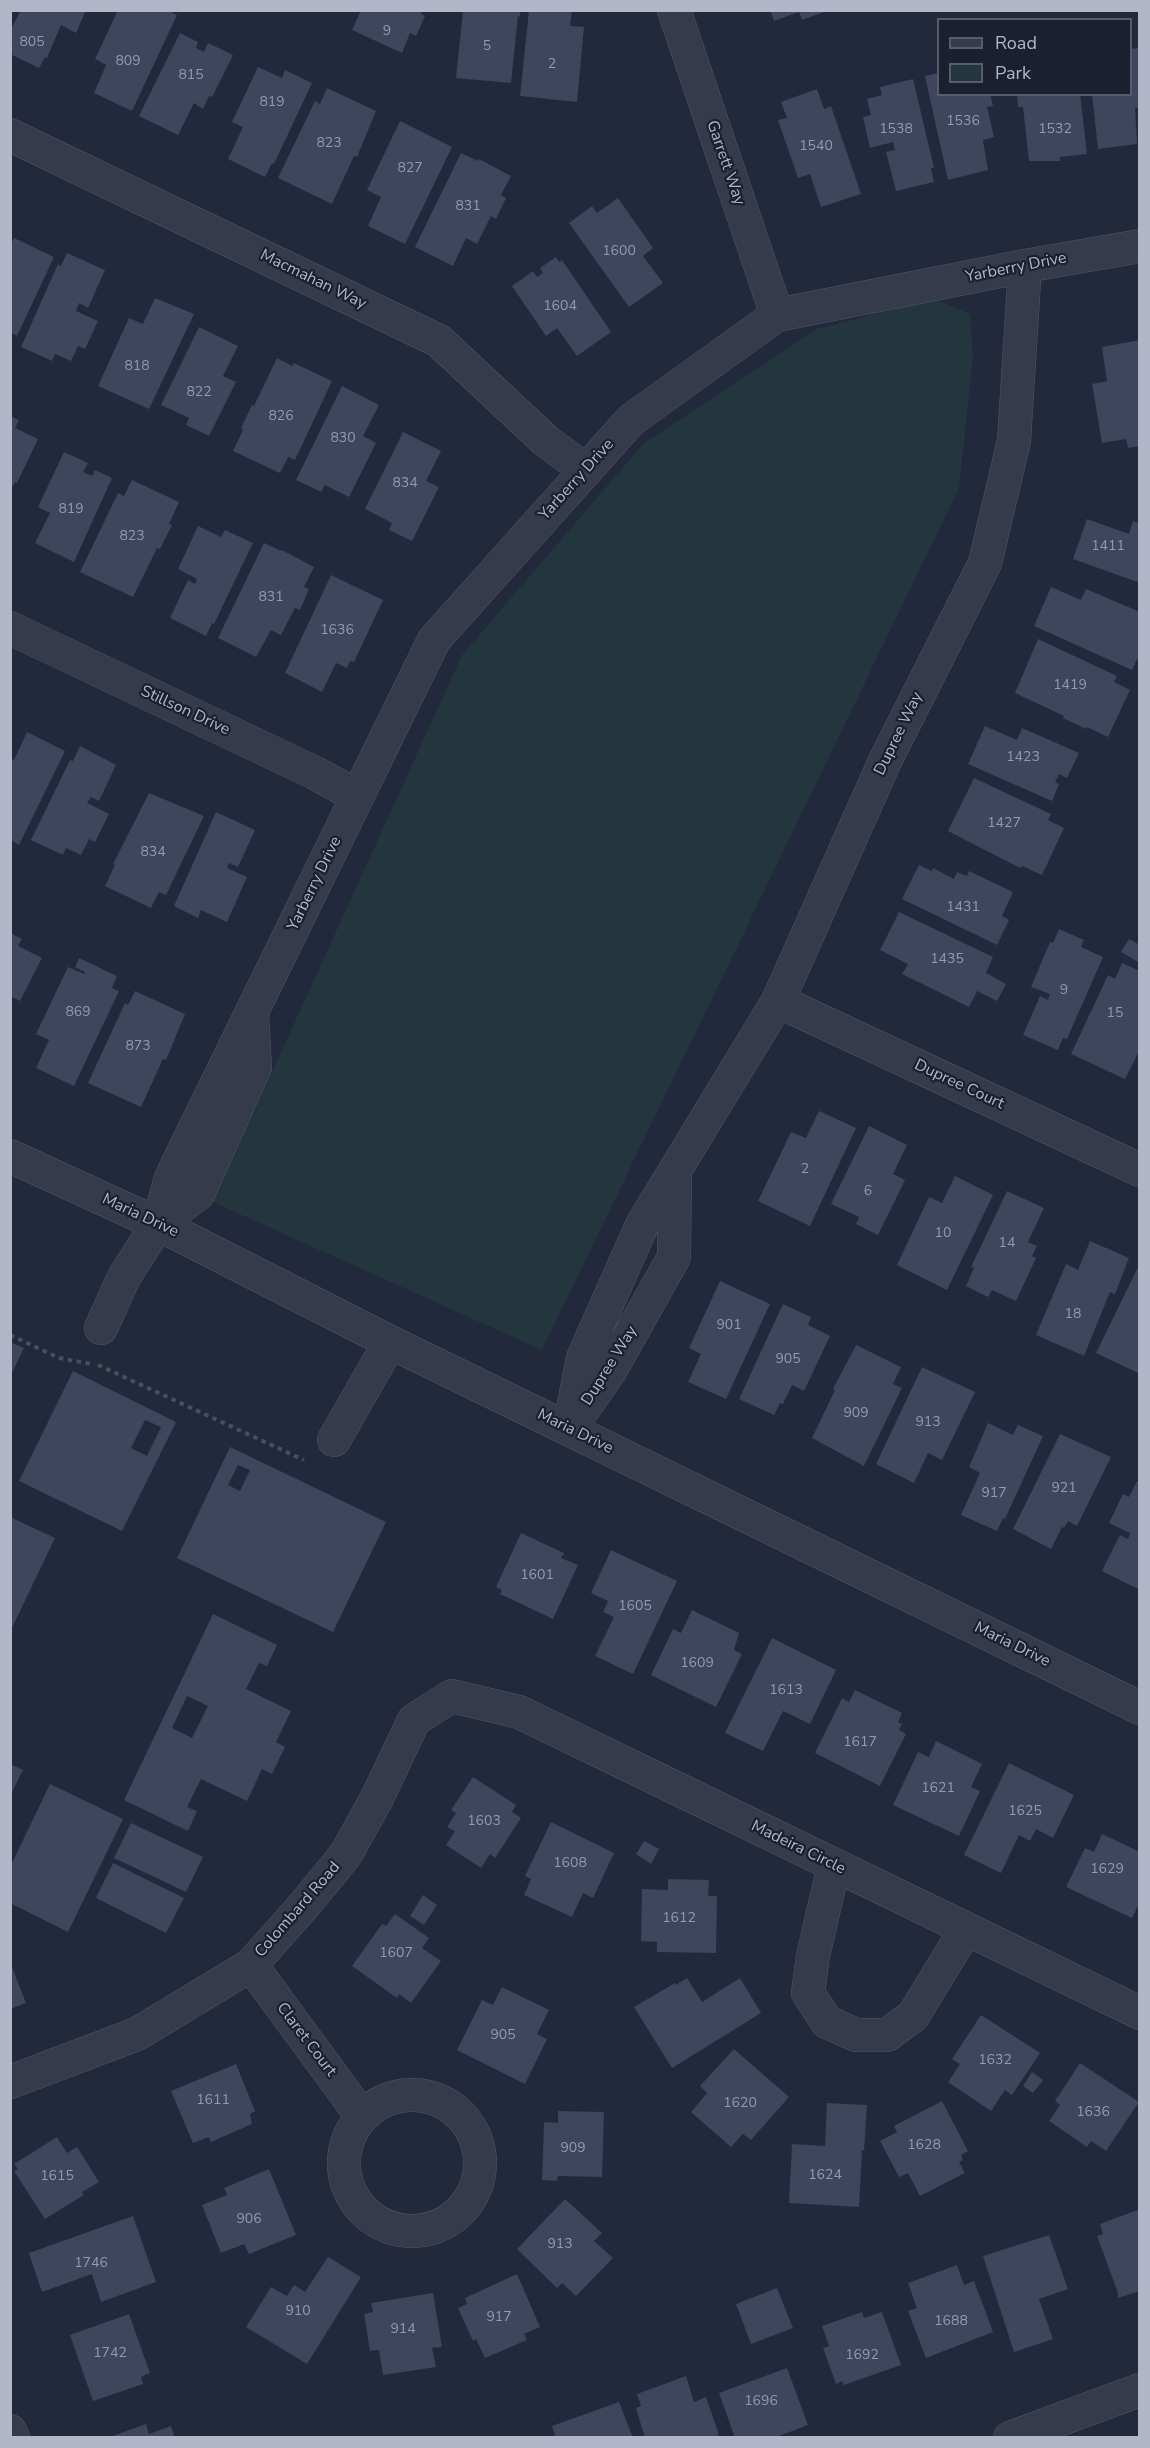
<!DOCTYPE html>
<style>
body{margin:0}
#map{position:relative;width:1150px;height:2448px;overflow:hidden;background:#22293c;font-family:"Nunito Sans",sans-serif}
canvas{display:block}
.frame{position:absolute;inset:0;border:12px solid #b1b6c8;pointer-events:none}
.legend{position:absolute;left:937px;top:18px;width:195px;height:78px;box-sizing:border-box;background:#1b2031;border:2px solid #575c6d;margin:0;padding:8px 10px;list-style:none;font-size:18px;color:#b1b6c8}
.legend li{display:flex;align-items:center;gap:12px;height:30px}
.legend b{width:30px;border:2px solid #575c6d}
</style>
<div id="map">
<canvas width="1150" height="2448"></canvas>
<div class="frame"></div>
<ul class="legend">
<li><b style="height:8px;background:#363b4c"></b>Road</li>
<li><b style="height:16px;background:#24363d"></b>Park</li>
</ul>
</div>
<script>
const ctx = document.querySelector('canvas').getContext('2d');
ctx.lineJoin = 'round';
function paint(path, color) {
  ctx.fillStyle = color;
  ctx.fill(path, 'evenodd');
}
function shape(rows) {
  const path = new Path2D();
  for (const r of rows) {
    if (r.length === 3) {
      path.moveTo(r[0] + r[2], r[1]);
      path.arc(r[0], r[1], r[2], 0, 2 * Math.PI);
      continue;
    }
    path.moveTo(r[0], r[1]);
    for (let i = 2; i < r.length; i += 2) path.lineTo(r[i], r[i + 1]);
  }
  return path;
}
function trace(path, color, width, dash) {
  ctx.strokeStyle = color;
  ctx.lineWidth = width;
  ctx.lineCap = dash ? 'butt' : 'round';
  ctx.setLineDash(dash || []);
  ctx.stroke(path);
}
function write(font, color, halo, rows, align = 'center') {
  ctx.font = font + ' "Nunito Sans",sans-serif';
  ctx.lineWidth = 4.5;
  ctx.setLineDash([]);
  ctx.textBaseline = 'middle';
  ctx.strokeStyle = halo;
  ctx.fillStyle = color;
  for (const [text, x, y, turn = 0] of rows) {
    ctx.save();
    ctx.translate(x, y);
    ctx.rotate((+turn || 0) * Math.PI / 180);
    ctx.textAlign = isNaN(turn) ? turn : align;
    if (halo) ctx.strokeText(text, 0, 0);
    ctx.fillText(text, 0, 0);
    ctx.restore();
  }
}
paint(shape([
 [934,299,970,314,973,356,959,488,542,1350,213,1202,462,655,644,443,817,329]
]), '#24363d');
paint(shape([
 [21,10,86,10,76,33,61,25,47,58,45,57,39,68,10,54,10,31],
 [118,10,167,10,177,15,132,111,94,93,106,65,95,59],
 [361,10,422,10,421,14,425,16,416,36,410,33,402,53,352,30],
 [463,10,520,10,520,17,518,16,511,83,456,78],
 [529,10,572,10,570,26,584,27,577,102,520,96],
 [770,10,827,10,827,11,802,20,799,12,774,21],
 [180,33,198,42,196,48,204,52,208,43,233,55,212,97,209,96,203,109,194,103,178,135,139,116],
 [1140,48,1140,107,1135,108,1137,144,1098,149,1092,94,1130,94,1130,49],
 [258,67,282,78,285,70,312,83,274,164,272,163,265,177,228,159,243,127,232,122],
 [938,73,938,94,990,94,993,106,987,107,994,137,983,140,988,170,948,180,925,76],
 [913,79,934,168,931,168,934,182,896,191,886,152,895,150,893,142,870,148,863,117,871,115,867,99,882,95,880,87],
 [327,88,376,111,357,157,354,156,332,204,278,178,315,101,320,104],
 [817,89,824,109,831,106,861,194,821,207,810,174,798,178,778,120,787,118,781,102],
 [1017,94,1080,94,1087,154,1060,157,1060,161,1029,161,1023,107,1018,107],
 [400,121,452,147,405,244,368,226,381,197,367,190],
 [461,153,478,161,479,159,511,176,501,195,506,198,496,219,491,216,477,244,466,238,453,266,415,247],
 [618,198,653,248,643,256,663,283,629,307,569,223,592,206,597,213],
 [14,238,54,257,17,336,10,332,10,246],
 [67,253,105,270,88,308,79,303,76,311,98,321,85,349,78,346,71,361,55,354,52,361,21,347,58,264,61,266],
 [556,257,559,262,562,260,611,332,577,356,557,328,546,336,512,286,533,271,537,277,543,273,540,268],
 [155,298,194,314,149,409,98,386,129,318,143,324],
 [199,327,238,346,223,376,236,382,209,436,186,425,189,418,161,405],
 [1140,340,1140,446,1128,448,1126,439,1102,443,1092,384,1107,381,1102,347],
 [277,358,292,366,294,363,332,381,295,460,288,457,280,473,233,451,243,430,241,428,252,405,254,406],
 [342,386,379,405,363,436,376,443,349,497,325,485,321,492,296,480],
 [10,416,19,420,15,428,38,439,17,483,15,482,10,491],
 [403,432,441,451,426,481,439,487,412,541,389,530,392,523,365,509],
 [64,452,88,463,83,472,92,476,95,470,112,478,74,562,35,543,50,513,38,507],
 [132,480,179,502,169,524,172,525,160,549,157,548,133,597,80,572,118,493,124,496],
 [1087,519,1129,534,1133,521,1140,523,1140,583,1073,559],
 [198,526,221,537,225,530,253,543,214,624,212,623,206,636,170,618,188,580,195,584,197,579,178,569],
 [264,543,281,551,282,550,314,567,304,587,309,589,300,610,295,608,281,635,271,630,256,657,218,638],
 [331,575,383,600,354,662,350,661,347,668,336,663,322,692,285,673],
 [1051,587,1081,600,1086,589,1140,612,1140,653,1132,670,1034,626],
 [1038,639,1117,676,1114,682,1130,690,1108,737,1087,727,1086,729,1063,718,1064,716,1015,693],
 [985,726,1017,740,1022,728,1079,753,1067,778,1059,774,1055,782,1059,784,1052,801,968,764],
 [27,732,65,751,19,845,10,840,10,758,14,760],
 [80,746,116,765,99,801,91,797,87,803,109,814,95,842,89,839,81,855,66,848,63,855,31,840,70,760,73,761],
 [974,778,1051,814,1048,820,1064,828,1042,875,1022,866,1020,868,948,831],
 [149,793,204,816,166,895,159,892,151,908,105,886,115,865,113,864],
 [216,812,255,830,238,867,229,863,227,868,247,877,227,922,201,910,198,918,174,906],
 [919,865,932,871,933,868,954,879,957,872,967,876,969,871,1013,892,1002,916,1009,920,997,945,902,899],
 [899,912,993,957,986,973,1006,984,997,1001,977,991,969,1007,902,974,908,964,880,950],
 [1059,929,1084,940,1081,947,1103,957,1067,1039,1063,1038,1058,1050,1023,1035,1040,996,1048,1000,1050,994,1031,987,1050,942,1053,943],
 [10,933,22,939,18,946,42,958,20,1001,10,996],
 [1129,939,1140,945,1140,963,1121,952],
 [79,958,117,976,112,988,119,991,74,1086,36,1068,49,1040,36,1034,68,967,84,974,85,972,75,967],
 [1122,963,1140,971,1140,1049,1125,1079,1071,1054,1108,975,1115,979],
 [135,991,185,1014,166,1060,163,1059,141,1107,88,1083,125,1003,128,1005],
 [819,1111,856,1128,810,1226,758,1201,791,1132,806,1138],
 [869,1126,907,1145,893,1174,905,1180,878,1235,856,1224,859,1217,831,1204],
 [955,1176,993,1195,947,1290,897,1265,929,1197,942,1203],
 [1007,1191,1044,1208,1028,1242,1037,1246,1032,1256,1036,1258,1016,1301,992,1290,988,1297,966,1286,974,1268,971,1267],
 [1090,1241,1129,1258,1115,1294,1110,1292,1084,1356,1036,1335,1066,1264,1078,1270],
 [1140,1263,1140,1374,1096,1353],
 [720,1281,770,1304,726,1399,688,1382,701,1354,689,1348],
 [783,1304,811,1317,808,1325,830,1336,804,1391,792,1385,783,1404,780,1403,774,1415,739,1399],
 [10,1342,24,1348,10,1377],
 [856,1345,901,1367,893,1384,902,1388,864,1466,812,1438,835,1390,833,1389],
 [922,1367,975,1392,942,1460,928,1453,914,1483,876,1464],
 [73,1371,176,1422,122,1531,19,1481],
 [145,1420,161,1427,147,1456,131,1448],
 [988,1423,1013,1435,1018,1425,1043,1436,1005,1519,1003,1518,997,1531,961,1515,980,1473,969,1467],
 [1060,1434,1111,1457,1077,1526,1068,1521,1064,1528,1062,1527,1051,1549,1013,1529],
 [230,1447,386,1522,333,1632,177,1558],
 [238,1465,250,1470,240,1491,228,1485],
 [1137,1481,1140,1482,1140,1590,1102,1571,1120,1535,1128,1539,1130,1533,1109,1523,1123,1494,1129,1497],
 [10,1517,55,1538,10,1632],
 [521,1533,564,1553,561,1558,578,1565,553,1619,500,1594,502,1590,496,1587],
 [611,1550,677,1581,633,1674,595,1656,614,1617,603,1612,608,1601,591,1593],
 [692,1610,739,1633,734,1650,742,1654,716,1707,651,1675,673,1629,681,1633],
 [213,1614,277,1645,267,1666,259,1663,246,1689,291,1711,276,1742,285,1747,272,1774,262,1769,247,1801,201,1779,187,1807,197,1811,188,1831,124,1800],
 [187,1696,208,1706,192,1738,172,1728],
 [772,1638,836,1670,810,1724,783,1711,763,1751,725,1733],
 [855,1690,902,1713,898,1722,902,1724,899,1730,906,1734,880,1786,815,1753,842,1698,849,1702],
 [936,1741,982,1764,971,1787,980,1791,959,1836,893,1805,918,1752,929,1757],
 [1009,1763,1074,1795,1053,1838,1036,1829,1030,1841,1019,1835,1001,1873,964,1855],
 [10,1764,23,1770,10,1796],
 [473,1777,516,1805,512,1812,521,1818,495,1858,490,1854,481,1868,446,1845,455,1831,447,1827,456,1813,451,1810],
 [50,1784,123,1819,68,1932,10,1903,10,1867],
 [551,1822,614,1853,593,1898,583,1893,572,1917,524,1895,531,1879,525,1876],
 [131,1823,203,1857,186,1892,114,1858],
 [1102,1834,1140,1852,1140,1902,1132,1918,1066,1887,1085,1848,1094,1852],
 [644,1841,659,1849,651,1864,636,1854],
 [113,1863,184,1898,166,1933,96,1898],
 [668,1879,709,1880,708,1896,717,1896,716,1953,657,1952,657,1942,641,1941,642,1889,668,1890],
 [423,1895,437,1905,424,1925,410,1916],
 [395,1914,429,1938,422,1948,441,1961,411,2003,399,1994,397,1998,352,1966,382,1924,386,1926],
 [10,1962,26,2003,10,2009],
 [687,1978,702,2002,740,1978,761,2013,672,2068,634,2007,675,1983,676,1985],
 [502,1987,549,2010,537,2034,547,2039,525,2084,457,2050,482,2000,493,2005],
 [981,2015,1040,2053,1012,2095,1005,2090,991,2111,948,2082,960,2064,952,2059],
 [734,2049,789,2097,751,2140,743,2134,731,2147,691,2112,707,2093,700,2086],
 [1080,2063,1139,2102,1106,2151,1091,2141,1087,2147,1049,2121,1060,2105,1055,2101],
 [236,2064,255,2111,250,2114,252,2124,211,2142,209,2137,193,2143,171,2091],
 [1032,2072,1043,2080,1033,2093,1023,2086],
 [942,2101,968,2151,961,2155,963,2160,959,2162,965,2173,920,2196,908,2173,899,2177,880,2141,897,2132,894,2126],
 [827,2103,867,2105,864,2150,862,2150,859,2207,789,2203,792,2144,825,2146],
 [558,2111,604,2112,602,2177,558,2176,557,2181,542,2180,544,2122,558,2123],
 [57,2137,67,2153,77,2147,99,2182,82,2192,84,2195,45,2219,14,2171,18,2169,14,2164],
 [269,2169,296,2235,249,2254,244,2244,221,2253,202,2205,227,2195,224,2188],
 [565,2199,602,2233,594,2241,613,2258,576,2296,562,2283,557,2288,517,2249],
 [1140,2209,1140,2291,1118,2298,1118,2293,1097,2236,1103,2234,1100,2224],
 [133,2216,156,2282,101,2302,92,2274,42,2292,29,2253],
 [1049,2235,1068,2289,1039,2299,1053,2339,1014,2352,983,2256],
 [328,2257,361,2277,307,2364,246,2327,271,2287,287,2296,294,2285,305,2292],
 [957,2265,964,2285,974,2281,993,2332,926,2358,908,2311,917,2308,908,2283],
 [517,2274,540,2327,524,2334,527,2340,485,2358,476,2339,473,2341,458,2308,467,2304,465,2298],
 [777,2288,793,2328,751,2344,736,2304],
 [433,2293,442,2347,432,2348,436,2367,383,2375,379,2350,370,2351,364,2314,373,2312,371,2303],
 [862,2312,864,2318,882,2312,901,2365,844,2385,842,2381,836,2384,823,2348,829,2346,822,2326],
 [129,2314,150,2373,141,2377,143,2384,93,2401,70,2335],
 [787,2368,808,2425,774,2438,735,2438,719,2393],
 [686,2376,694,2402,706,2397,719,2435,711,2438,645,2438,636,2408,641,2406,637,2394],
 [619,2402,633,2438,556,2438,552,2426],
 [146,2424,149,2434,171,2426,175,2438,107,2438]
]), '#3e455c');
const minor = shape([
 [674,10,777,315],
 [10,135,439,341,545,440,585,470],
 [10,628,315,773,357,796],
 [778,1001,1140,1170],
 [10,1156,158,1224,390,1342,1140,1708],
 [158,1224,198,1194,255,1067,252,1015],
 [101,1328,124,1277,158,1224,170,1181,176,1167,434,640,631,420,777,315,1025,266,1140,246],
 [577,1418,610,1371,674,1257,675,1173],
 [569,1429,583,1358,643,1223,778,1001,885,761,985,563,1014,441,1025,266],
 [334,1440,390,1342],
 [834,1865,813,1956,808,1993,827,2022,856,2035,887,2035,913,2016,966,1929],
 [251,1965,361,2115],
 [10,2082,137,2034,251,1965,306,1903,346,1854,377,1798,414,1720,452,1696,519,1712,1140,2013],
 [412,2163,68],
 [10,2431,13,2438],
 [1010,2438,1140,2390]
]);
trace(minor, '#515667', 34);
trace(shape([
 [10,1335,59,1358,91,1364],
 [98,1365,304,1460]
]), '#42535a', 4, [4.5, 4.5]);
trace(minor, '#363b4c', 33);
write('14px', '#949aad', null, [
 ["9",387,32],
 ["805",32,43],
 ["5",487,47],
 ["809",128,62],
 ["2",552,65],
 ["815",191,76],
 ["819",272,103],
 ["1536",963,122],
 ["1538",896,130],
 ["1532",1055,130],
 ["823",329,144],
 ["1540",816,147],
 ["827",410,169],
 ["831",468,207],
 ["1600",619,252],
 ["1604",560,307],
 ["818",137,367],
 ["822",199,393],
 ["826",281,417],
 ["830",343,439],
 ["834",405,484],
 ["819",71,510],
 ["823",132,537],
 ["1411",1108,547],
 ["831",271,598],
 ["1636",337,631],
 ["1419",1070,686],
 ["1423",1023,758],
 ["1427",1004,824],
 ["834",153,853],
 ["1431",963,908],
 ["1435",947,960],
 ["9",1064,991],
 ["869",78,1013],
 ["15",1115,1014],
 ["873",138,1047],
 ["2",805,1170],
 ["6",868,1192],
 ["10",943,1234],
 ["14",1007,1244],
 ["18",1073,1315],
 ["901",729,1326],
 ["905",788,1360],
 ["909",856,1414],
 ["913",928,1423],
 ["921",1064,1489],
 ["917",994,1494],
 ["1601",537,1576],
 ["1605",635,1607],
 ["1609",697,1664],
 ["1613",786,1691],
 ["1617",860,1743],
 ["1621",938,1789],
 ["1625",1025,1812],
 ["1603",484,1822],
 ["1608",570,1864],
 ["1629",1107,1870],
 ["1612",679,1919],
 ["1607",396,1954],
 ["905",503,2036],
 ["1632",995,2061],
 ["1611",213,2101],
 ["1620",740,2104],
 ["1636",1093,2113],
 ["1628",924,2146],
 ["909",573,2149],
 ["1624",825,2176],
 ["1615",57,2177],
 ["906",249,2220],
 ["913",560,2245],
 ["1746",91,2264],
 ["910",298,2312],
 ["917",499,2318],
 ["1688",951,2322],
 ["914",403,2330],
 ["1742",110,2354],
 ["1692",862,2356],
 ["1696",761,2402]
]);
write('16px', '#b1b6c8', '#1b2031', [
 ["Garrett Way",725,163,71],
 ["Yarberry Drive",1016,268,-11],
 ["Macmahan Way",313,280,26],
 ["Yarberry Drive",577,480,-48],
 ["Stillson Drive",185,711,25],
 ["Dupree Way",899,734,-64],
 ["Yarberry Drive",315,884,-64],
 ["Dupree Court",959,1085,25],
 ["Maria Drive",140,1216,25],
 ["Dupree Way",610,1366,-58],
 ["Maria Drive",575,1432,26],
 ["Maria Drive",1012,1645,26],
 ["Madeira Circle",798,1848,26],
 ["Colombard Road",298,1910,-49],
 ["Claret Court",306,2040,53]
]);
</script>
